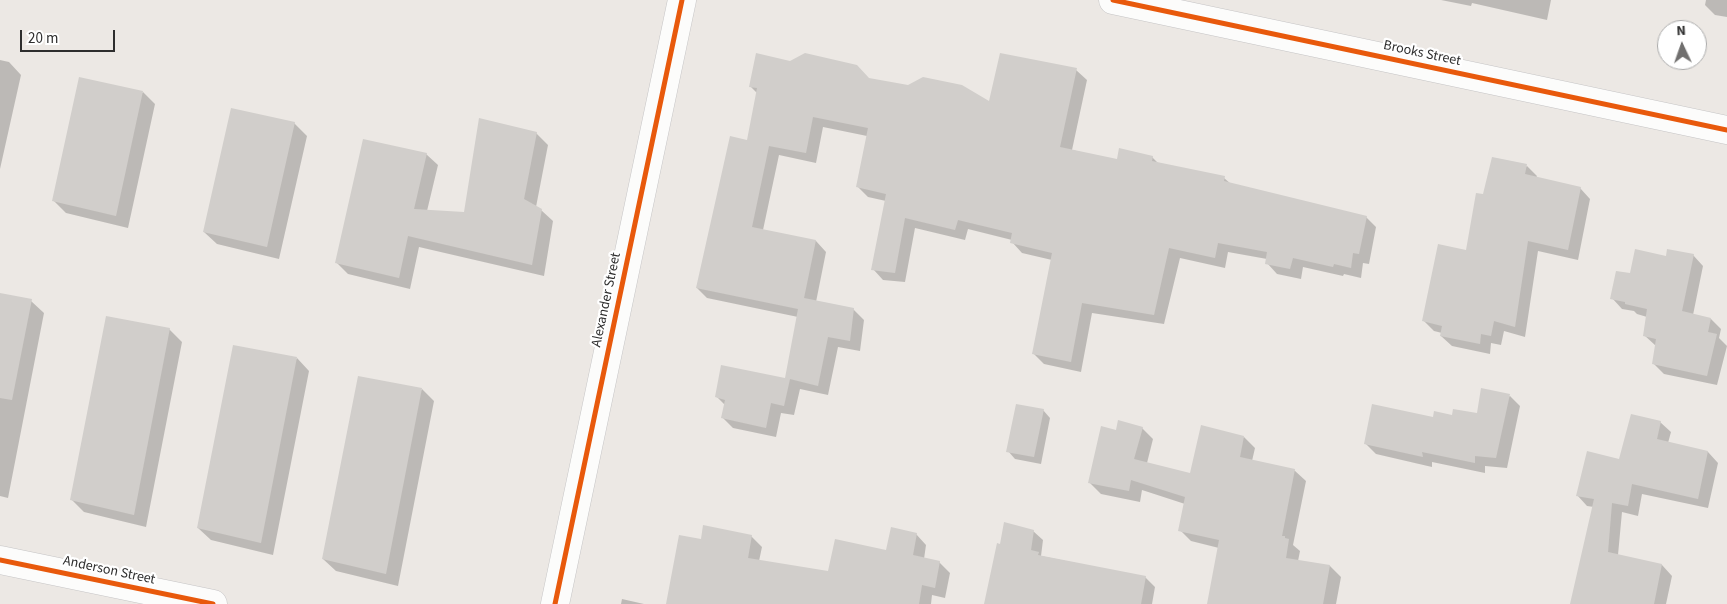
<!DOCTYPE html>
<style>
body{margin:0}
#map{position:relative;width:1727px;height:604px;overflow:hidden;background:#ece8e4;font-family:"Source Sans 3",sans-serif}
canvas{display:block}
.north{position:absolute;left:1657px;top:20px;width:50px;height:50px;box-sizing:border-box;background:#fff;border:1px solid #ababab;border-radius:50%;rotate:357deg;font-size:14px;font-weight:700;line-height:20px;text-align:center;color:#2e2e2e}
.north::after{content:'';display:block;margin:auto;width:18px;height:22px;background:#706f6e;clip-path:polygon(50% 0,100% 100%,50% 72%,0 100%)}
.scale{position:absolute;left:20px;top:30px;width:95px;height:22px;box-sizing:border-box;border:2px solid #2e2e2e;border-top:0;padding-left:6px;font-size:15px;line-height:18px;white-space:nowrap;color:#2e2e2e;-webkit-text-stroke:4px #fff;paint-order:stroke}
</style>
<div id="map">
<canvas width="1727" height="604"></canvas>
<div class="north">N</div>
<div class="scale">20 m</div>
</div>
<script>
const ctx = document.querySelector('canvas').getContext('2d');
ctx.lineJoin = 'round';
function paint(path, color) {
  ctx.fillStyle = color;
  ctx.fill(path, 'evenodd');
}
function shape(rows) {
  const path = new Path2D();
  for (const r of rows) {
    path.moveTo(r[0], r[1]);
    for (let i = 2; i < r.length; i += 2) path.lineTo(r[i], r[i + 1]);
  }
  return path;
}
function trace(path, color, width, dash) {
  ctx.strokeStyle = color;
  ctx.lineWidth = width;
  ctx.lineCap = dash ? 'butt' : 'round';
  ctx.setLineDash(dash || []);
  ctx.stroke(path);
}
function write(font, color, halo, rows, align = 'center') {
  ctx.font = font + ' "Source Sans 3",sans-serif';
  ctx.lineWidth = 4.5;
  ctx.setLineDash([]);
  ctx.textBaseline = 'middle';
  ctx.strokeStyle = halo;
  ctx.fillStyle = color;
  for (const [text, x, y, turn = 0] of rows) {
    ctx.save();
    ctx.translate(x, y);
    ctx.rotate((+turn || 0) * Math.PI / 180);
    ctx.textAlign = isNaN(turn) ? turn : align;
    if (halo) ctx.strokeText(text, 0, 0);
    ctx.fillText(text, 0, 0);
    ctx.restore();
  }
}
paint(shape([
 [1441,0,1551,0,1547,20,1472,3,1471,6],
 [1706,0,1727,0,1727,17,1715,15,1705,5],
 [0,60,9,62,21,75,0,169],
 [1076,70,1087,80,1072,150,1118,161,1152,157,1159,164,1224,178,1231,184,1366,217,1376,227,1369,264,1363,263,1361,278,1344,274,1343,276,1303,267,1301,279,1277,274,1267,263,1267,259,1228,252,1225,268,1180,258,1164,324,1092,313,1081,372,1044,364,1034,354,1052,260,1022,253,1012,242,1012,240,968,229,965,240,915,228,905,282,883,280,873,269,886,201,868,197,858,187,867,136,823,127,816,163,779,155,763,230,816,241,826,252,816,302,853,309,864,320,860,351,838,347,828,395,800,389,794,415,781,413,776,437,733,428,723,418,725,405,716,396,786,380,798,317,707,298,697,288,748,142,758,94,751,87,870,79,990,103],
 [143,92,155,104,128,228,66,213,53,200],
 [294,123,307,136,279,259,217,244,204,232],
 [536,133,548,145,536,207,541,210,553,221,544,276,419,247,410,289,348,274,336,262,426,154,438,165,427,211,465,214],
 [1527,166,1537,176,1536,178,1580,188,1590,199,1578,260,1538,251,1525,337,1504,331,1501,345,1491,343,1490,354,1452,346,1441,336,1442,333,1434,331,1424,321,1467,251,1484,196],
 [1693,255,1703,266,1693,315,1711,319,1721,329,1719,338,1727,346,1717,385,1664,374,1653,363,1656,346,1644,335,1647,317,1637,314,1634,311,1622,309,1612,298,1631,275,1667,257],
 [0,295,31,301,44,313,8,498,0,496],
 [169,329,182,342,146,527,84,512,71,499],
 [297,358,309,371,273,555,211,540,198,528],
 [422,389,434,401,398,586,336,571,323,559],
 [1510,396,1520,406,1507,468,1485,466,1485,473,1432,462,1432,467,1376,454,1366,444,1434,418,1478,414],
 [1043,410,1050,418,1041,464,1015,459,1008,451],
 [1660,422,1671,432,1668,443,1708,452,1718,463,1708,508,1642,494,1638,516,1622,512,1618,555,1662,565,1672,576,1666,604,1571,604,1594,507,1587,506,1577,495,1620,460],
 [1142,428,1153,439,1147,463,1191,475,1244,437,1255,448,1252,461,1294,470,1306,481,1293,545,1300,551,1298,561,1330,566,1341,577,1336,604,1208,604,1219,548,1191,541,1180,530,1185,504,1142,490,1140,502,1101,494,1090,483,1116,431],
 [1033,531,1043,540,1041,556,1145,577,1155,587,1152,604,986,604,1001,545],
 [916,534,926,545,924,559,939,562,950,573,945,598,932,595,931,604,668,604,702,541,751,536,762,547,759,561,829,573,887,551],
 [622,599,644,604,621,604]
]), '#0003');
paint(shape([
 [756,53,790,61,805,53,857,65,869,78,908,85,923,77,962,85,989,101,1000,53,1077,68,1060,147,1117,159,1119,148,1153,156,1152,161,1225,176,1224,181,1367,216,1359,254,1353,253,1351,268,1334,264,1333,267,1293,258,1290,269,1265,264,1267,252,1218,243,1215,258,1169,248,1154,315,1082,303,1071,362,1032,354,1052,253,1010,243,1012,233,958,220,955,230,905,218,895,273,871,270,886,194,856,187,868,128,813,117,806,153,769,146,752,227,816,240,804,298,854,308,850,341,828,337,818,386,790,379,784,406,771,403,766,428,721,418,725,400,715,397,721,365,785,378,798,309,696,288,730,136,747,140,757,88,749,87],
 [79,77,143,91,116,216,52,201],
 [231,108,295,122,267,247,203,232],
 [479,118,537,132,524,199,542,209,532,265,408,236,399,278,335,263,363,139,427,153,414,209,464,212],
 [1492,157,1527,164,1525,174,1581,187,1568,250,1528,241,1515,327,1494,321,1491,336,1481,334,1480,344,1440,336,1442,326,1422,321,1438,244,1466,250,1476,193,1483,194],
 [1635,249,1666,256,1667,249,1694,254,1682,311,1711,318,1708,332,1717,334,1707,376,1652,364,1656,339,1643,336,1647,309,1625,304,1625,302,1610,299,1616,271,1630,273],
 [0,293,32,299,12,400,0,398],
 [106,316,170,328,134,515,70,500],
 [233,345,297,357,261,543,197,528],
 [358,376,422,388,386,574,322,559],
 [1481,388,1510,394,1496,458,1475,456,1475,463,1422,452,1423,457,1364,444,1372,404,1433,417,1434,411,1452,415,1453,409,1477,413],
 [1016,404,1044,409,1034,457,1006,452],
 [1631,414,1661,421,1657,439,1708,451,1698,499,1632,484,1628,506,1612,503,1608,552,1662,564,1654,604,1570,604,1594,499,1576,496,1587,451,1619,459],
 [1118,420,1143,427,1134,459,1190,473,1201,425,1244,436,1240,457,1295,469,1282,536,1285,536,1285,538,1289,539,1286,558,1330,565,1323,604,1207,604,1219,540,1178,531,1185,497,1131,480,1129,491,1088,483,1101,426,1116,430],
 [1004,522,1034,530,1031,550,1039,552,1038,555,1146,576,1141,604,984,604,997,543,1000,544],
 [703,525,752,535,748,558,828,571,835,539,886,550,891,527,917,533,913,555,940,561,935,588,922,585,919,604,666,604,679,535,701,539]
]), '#d1cecb');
const minor = shape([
 [1113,0,1727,130],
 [0,560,213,604],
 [555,604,682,0]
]);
trace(minor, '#c5c4c5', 29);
trace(minor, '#fcfcfb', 28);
trace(shape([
 [1113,0,1727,130],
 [0,560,213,604],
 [555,604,682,0]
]), '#e8590c', 5);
write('14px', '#2e2e2e', '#fff', [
 ["Brooks Street",1422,54,12],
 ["Alexander Street",607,300,-78],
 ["Anderson Street",109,571,12]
]);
</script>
